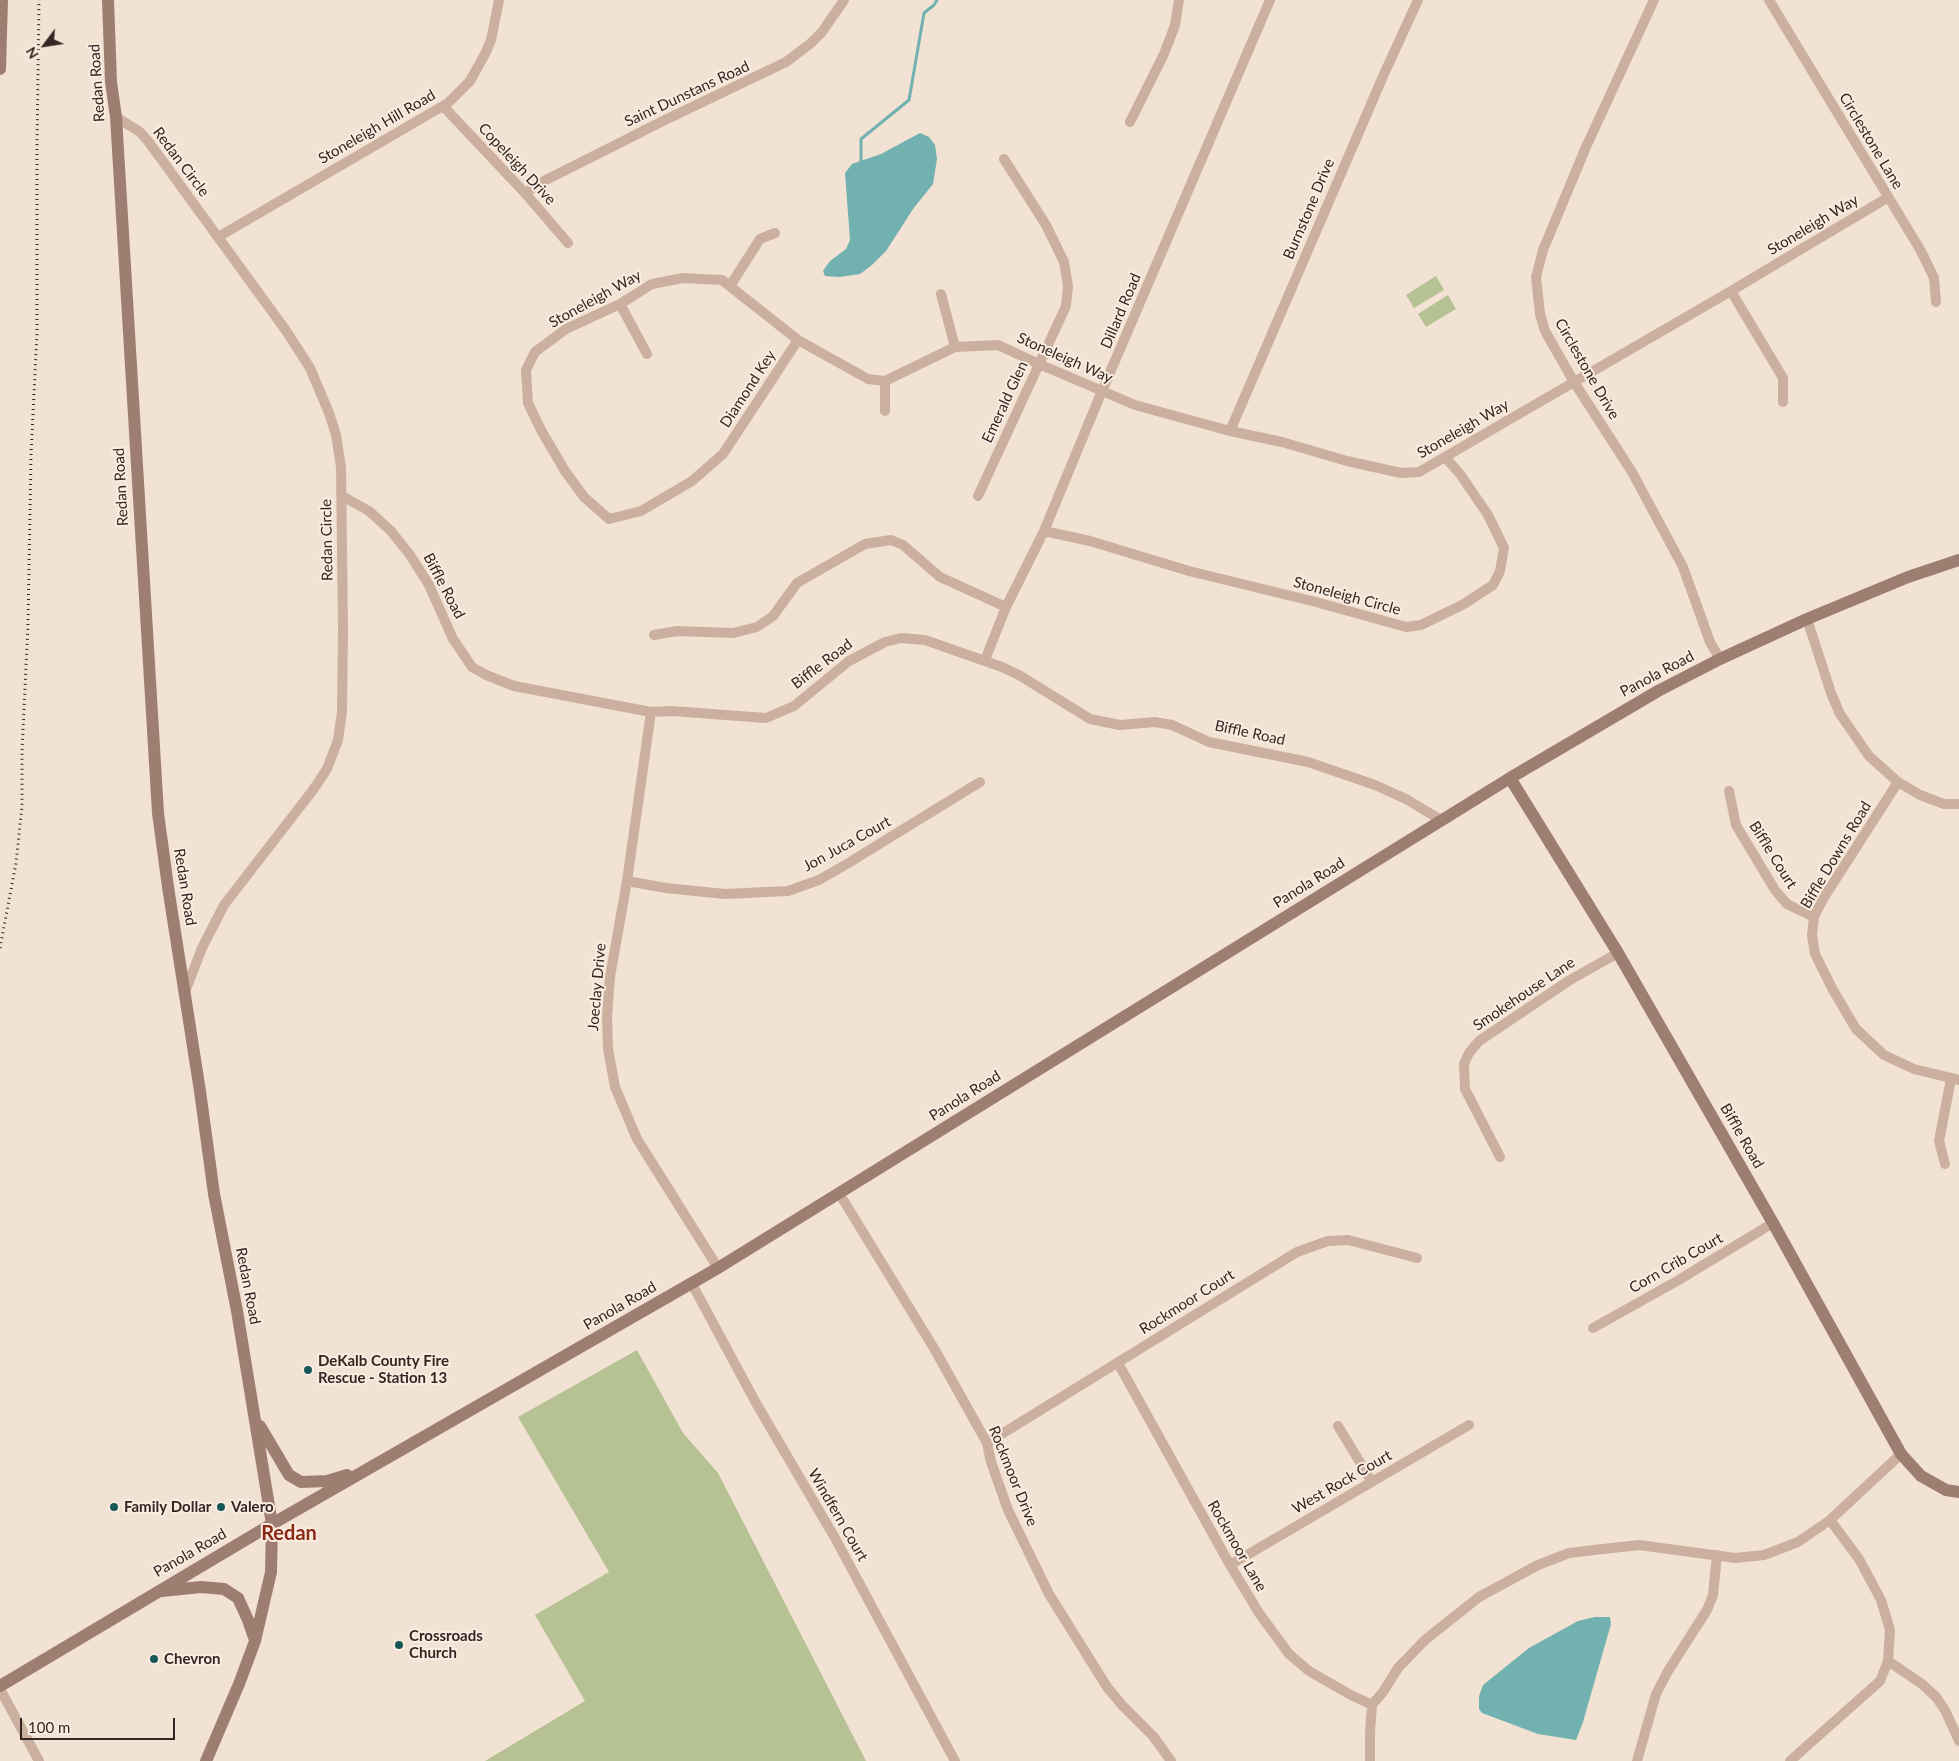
<!DOCTYPE html>
<style>
body{margin:0}
#map{position:relative;width:1959px;height:1761px;overflow:hidden;background:#f2e2d4;font-family:Lato,sans-serif}
canvas{display:block}
.north{position:absolute;left:20px;top:20px;width:50px;height:50px;-webkit-text-stroke:4px #faece0;paint-order:stroke;rotate:239deg;font-size:14px;font-weight:700;line-height:20px;text-align:center;color:#332723}
.north::after{content:'';display:block;margin:auto;width:18px;height:22px;background:#332723;clip-path:polygon(50% 0,100% 100%,50% 72%,0 100%)}
.scale{position:absolute;left:20px;top:1718px;width:155px;height:22px;box-sizing:border-box;border:2px solid #332723;border-top:0;padding-left:6px;font-size:15px;line-height:18px;white-space:nowrap;color:#332723;-webkit-text-stroke:4px #faece0;paint-order:stroke}
</style>
<div id="map">
<canvas width="1959" height="1761"></canvas>
<div class="north">N</div>
<div class="scale">100 m</div>
</div>
<script>
const ctx = document.querySelector('canvas').getContext('2d');
ctx.lineJoin = 'round';
function paint(path, color) {
  ctx.fillStyle = color;
  ctx.fill(path, 'evenodd');
}
function shape(rows) {
  const path = new Path2D();
  for (const r of rows) {
    path.moveTo(r[0], r[1]);
    for (let i = 2; i < r.length; i += 2) path.lineTo(r[i], r[i + 1]);
  }
  return path;
}
function trace(path, color, width, dash) {
  ctx.strokeStyle = color;
  ctx.lineWidth = width;
  ctx.lineCap = dash ? 'butt' : 'round';
  ctx.setLineDash(dash || []);
  ctx.stroke(path);
}
function write(font, color, halo, rows, align = 'center') {
  ctx.font = font + ' Lato,sans-serif';
  ctx.lineWidth = 4;
  ctx.setLineDash([]);
  ctx.textBaseline = 'middle';
  ctx.strokeStyle = halo;
  ctx.fillStyle = color;
  for (const [text, x, y, turn = 0] of rows) {
    ctx.save();
    ctx.translate(x, y);
    ctx.rotate((+turn || 0) * Math.PI / 180);
    ctx.textAlign = isNaN(turn) ? turn : align;
    if (halo) ctx.strokeText(text, 0, 0);
    ctx.fillText(text, 0, 0);
    ctx.restore();
  }
}
paint(shape([
 [1436,276,1444,290,1414,308,1406,295],
 [1448,295,1456,309,1426,327,1418,314],
 [637,1350,683,1433,718,1473,866,1761,485,1761,585,1701,535,1615,609,1572,518,1417]
]), '#b6c293');
paint(shape([
 [920,133,929,137,935,145,937,159,933,184,913,209,886,251,872,265,860,274,839,277,825,276,823,271,830,261,846,249,850,240,845,173,852,164,881,154],
 [1595,1617,1610,1617,1611,1624,1583,1722,1576,1740,1538,1734,1482,1713,1479,1709,1479,1696,1483,1685,1529,1648,1578,1621]
]), '#71b1af');
trace(shape([
 [861,161,861,139,909,100,924,13,934,5,937,0]
]), '#71b1af', 3);
trace(shape([
 [1654,0,1586,147,1543,250,1536,277,1540,314,1545,331,1574,382,1632,472,1683,567,1710,642,1720,659],
 [1769,0,1921,251,1934,278,1936,302],
 [443,106,525,193,568,243],
 [116,117,140,132,148,141,287,332,310,368,329,413,336,435,341,467,343,630,342,712,338,740,327,769,313,790,224,905,202,948,185,992],
 [1130,122,1164,54,1175,25,1179,0],
 [525,193,544,181,665,120,786,62,811,43,822,32,844,0],
 [218,237,448,103,470,81,485,54,491,40,499,0],
 [730,286,760,239,775,233],
 [1731,291,1783,378,1783,402],
 [941,294,955,347],
 [620,304,647,354],
 [798,340,723,454,692,481,641,511,609,519,584,497,565,471,541,430,528,403,526,370,535,352,566,329,620,304,652,284,683,278,722,280,798,340,868,379,885,381,955,347,998,345,1039,364,1135,405,1230,431,1282,442,1347,461,1401,473,1419,472,1731,291,1887,198],
 [885,381,885,411],
 [1230,431,1384,74,1418,0],
 [342,496,369,511,391,531,410,555,429,585,453,639,472,667,486,675,514,686,651,712,672,711,766,718,794,706,849,661,885,642,901,638,925,640,1002,667,1019,675,1090,719,1120,725,1155,722,1172,725,1209,742,1308,762,1375,785,1406,799,1441,820],
 [978,496,1066,306,1068,286,1064,262,1046,225,1004,159],
 [1044,531,1090,541,1189,571,1316,602,1406,627,1421,625,1464,604,1493,585,1500,571,1504,548,1488,515,1460,474,1445,457],
 [1807,619,1831,693,1840,714,1869,756,1898,782,1920,795,1944,804,1959,804],
 [654,635,677,631,733,633,757,627,773,616,797,583,865,544,891,540,903,545,940,577,1006,607],
 [985,660,1006,607,1044,531,1102,391,1270,0],
 [651,712,627,881,610,977,607,1016,608,1049,615,1087,637,1139,718,1268],
 [1898,782,1823,899,1814,917,1812,935,1815,954,1833,990,1856,1029,1884,1055,1914,1069,1959,1080],
 [1729,791,1736,825,1775,890,1787,904,1814,917],
 [627,881,666,888,725,894,788,891,819,880,850,862,980,782],
 [1500,1157,1465,1089,1464,1064,1469,1053,1479,1041,1570,980,1618,953],
 [1945,1164,1939,1141,1951,1079],
 [839,1193,935,1350,987,1443,991,1462,1008,1510,1049,1594,1107,1687,1122,1705,1153,1736,1171,1761],
 [692,1284,756,1403,835,1538,955,1761],
 [1593,1328,1677,1281,1773,1223],
 [1118,1363,1230,1565,1259,1613,1289,1654,1309,1671,1349,1694,1372,1705],
 [1338,1426,1372,1482],
 [987,1443,1297,1252,1328,1241,1348,1240,1417,1258],
 [1230,1565,1469,1425],
 [1888,1661,1922,1684,1936,1697,1945,1710,1959,1741],
 [0,1689,39,1761],
 [1370,1761,1370,1733,1372,1705,1383,1692,1398,1668,1425,1640,1479,1597,1538,1565,1569,1553,1594,1550,1639,1545,1735,1558,1764,1555,1798,1542,1830,1520,1901,1454],
 [1637,1761,1656,1694,1668,1671,1707,1610,1713,1595,1717,1555],
 [1790,1761,1880,1681,1888,1661,1890,1630,1881,1600,1859,1559,1830,1520]
]), '#cbb09f', 10);
trace(shape([
 [108,0,111,82,116,117,158,813,168,887,200,1091,214,1194,237,1311,272,1524,271,1572,255,1641,239,1684,206,1761],
 [0,69,2,0],
 [1510,778,1618,953,1773,1223,1901,1454,1921,1476,1946,1490,1959,1492],
 [260,1426,289,1475,301,1482,327,1481,347,1475],
 [162,1591,201,1587,224,1589,238,1598,248,1620,255,1640],
 [0,1686,272,1524,718,1268,1510,778,1658,691,1720,659,1807,619,1908,577,1959,560]
]), '#9e7e71', 12);
trace(shape([
 [0,948,16,863,22,806,22,751,28,625,31,455,37,332,37,149,39,0]
]), '#332723', 3, [1, 4]);
for (const [x, y, r, color] of [
 [308,1370,5,"#165857"],
 [114,1507,5,"#165857"],
 [221,1507,5,"#165857"],
 [399,1645,5,"#165857"],
 [154,1659,5,"#165857"]
]) {
  const dot = new Path2D();
  dot.arc(x, y, r, 0, 2 * Math.PI);
  ctx.fillStyle = color;
  ctx.fill(dot);
  trace(dot, '#faece0', 2);
}
write('15px', '#332723', '#faece0', [
 ["Redan Road",97,83,-94],
 ["Saint Dunstans Road",687,94,-25],
 ["Stoneleigh Hill Road",377,127,-30],
 ["Circlestone Lane",1871,141,59],
 ["Redan Circle",181,162,53],
 ["Copeleigh Drive",517,164,47],
 ["Burnstone Drive",1309,209,-67],
 ["Stoneleigh Way",1813,225,-31],
 ["Stoneleigh Way",595,299,-29],
 ["Dillard Road",1121,311,-67],
 ["Stoneleigh Way",1065,358,24],
 ["Circlestone Drive",1587,369,60],
 ["Diamond Key",748,389,-57],
 ["Emerald Glen",1005,402,-65],
 ["Stoneleigh Way",1463,429,-30],
 ["Redan Road",121,487,-93],
 ["Redan Circle",327,540,-91],
 ["Biffle Road",444,586,62],
 ["Stoneleigh Circle",1347,596,15],
 ["Biffle Road",822,664,-37],
 ["Panola Road",1657,674,-28],
 ["Biffle Road",1250,733,12],
 ["Jon Juca Court",847,844,-29],
 ["Biffle Court",1773,855,58],
 ["Biffle Downs Road",1836,855,-59],
 ["Panola Road",1309,883,-32],
 ["Redan Road",185,887,81],
 ["Joeclay Drive",597,987,-85],
 ["Smokehouse Lane",1524,994,-34],
 ["Panola Road",965,1096,-32],
 ["Biffle Road",1742,1136,60],
 ["Corn Crib Court",1676,1263,-30],
 ["Redan Road",248,1286,79],
 ["Rockmoor Court",1187,1302,-32],
 ["Panola Road",620,1306,-30],
 ["Rockmoor Drive",1013,1476,68],
 ["West Rock Court",1342,1482,-30],
 ["Windfern Court",838,1515,60],
 ["Rockmoor Lane",1237,1546,60],
 ["Panola Road",190,1553,-30]
]);
write('bold 15px', '#332723', '#faece0', [
 ["DeKalb County Fire",318,1361],
 ["Rescue - Station 13",318,1378],
 ["Family Dollar",124,1507],
 ["Valero",231,1507],
 ["Crossroads",409,1636],
 ["Church",409,1653],
 ["Chevron",164,1659]
], 'left');
write('bold 20px', '#892916', '#faece0', [
 ["Redan",289,1534]
]);
</script>
